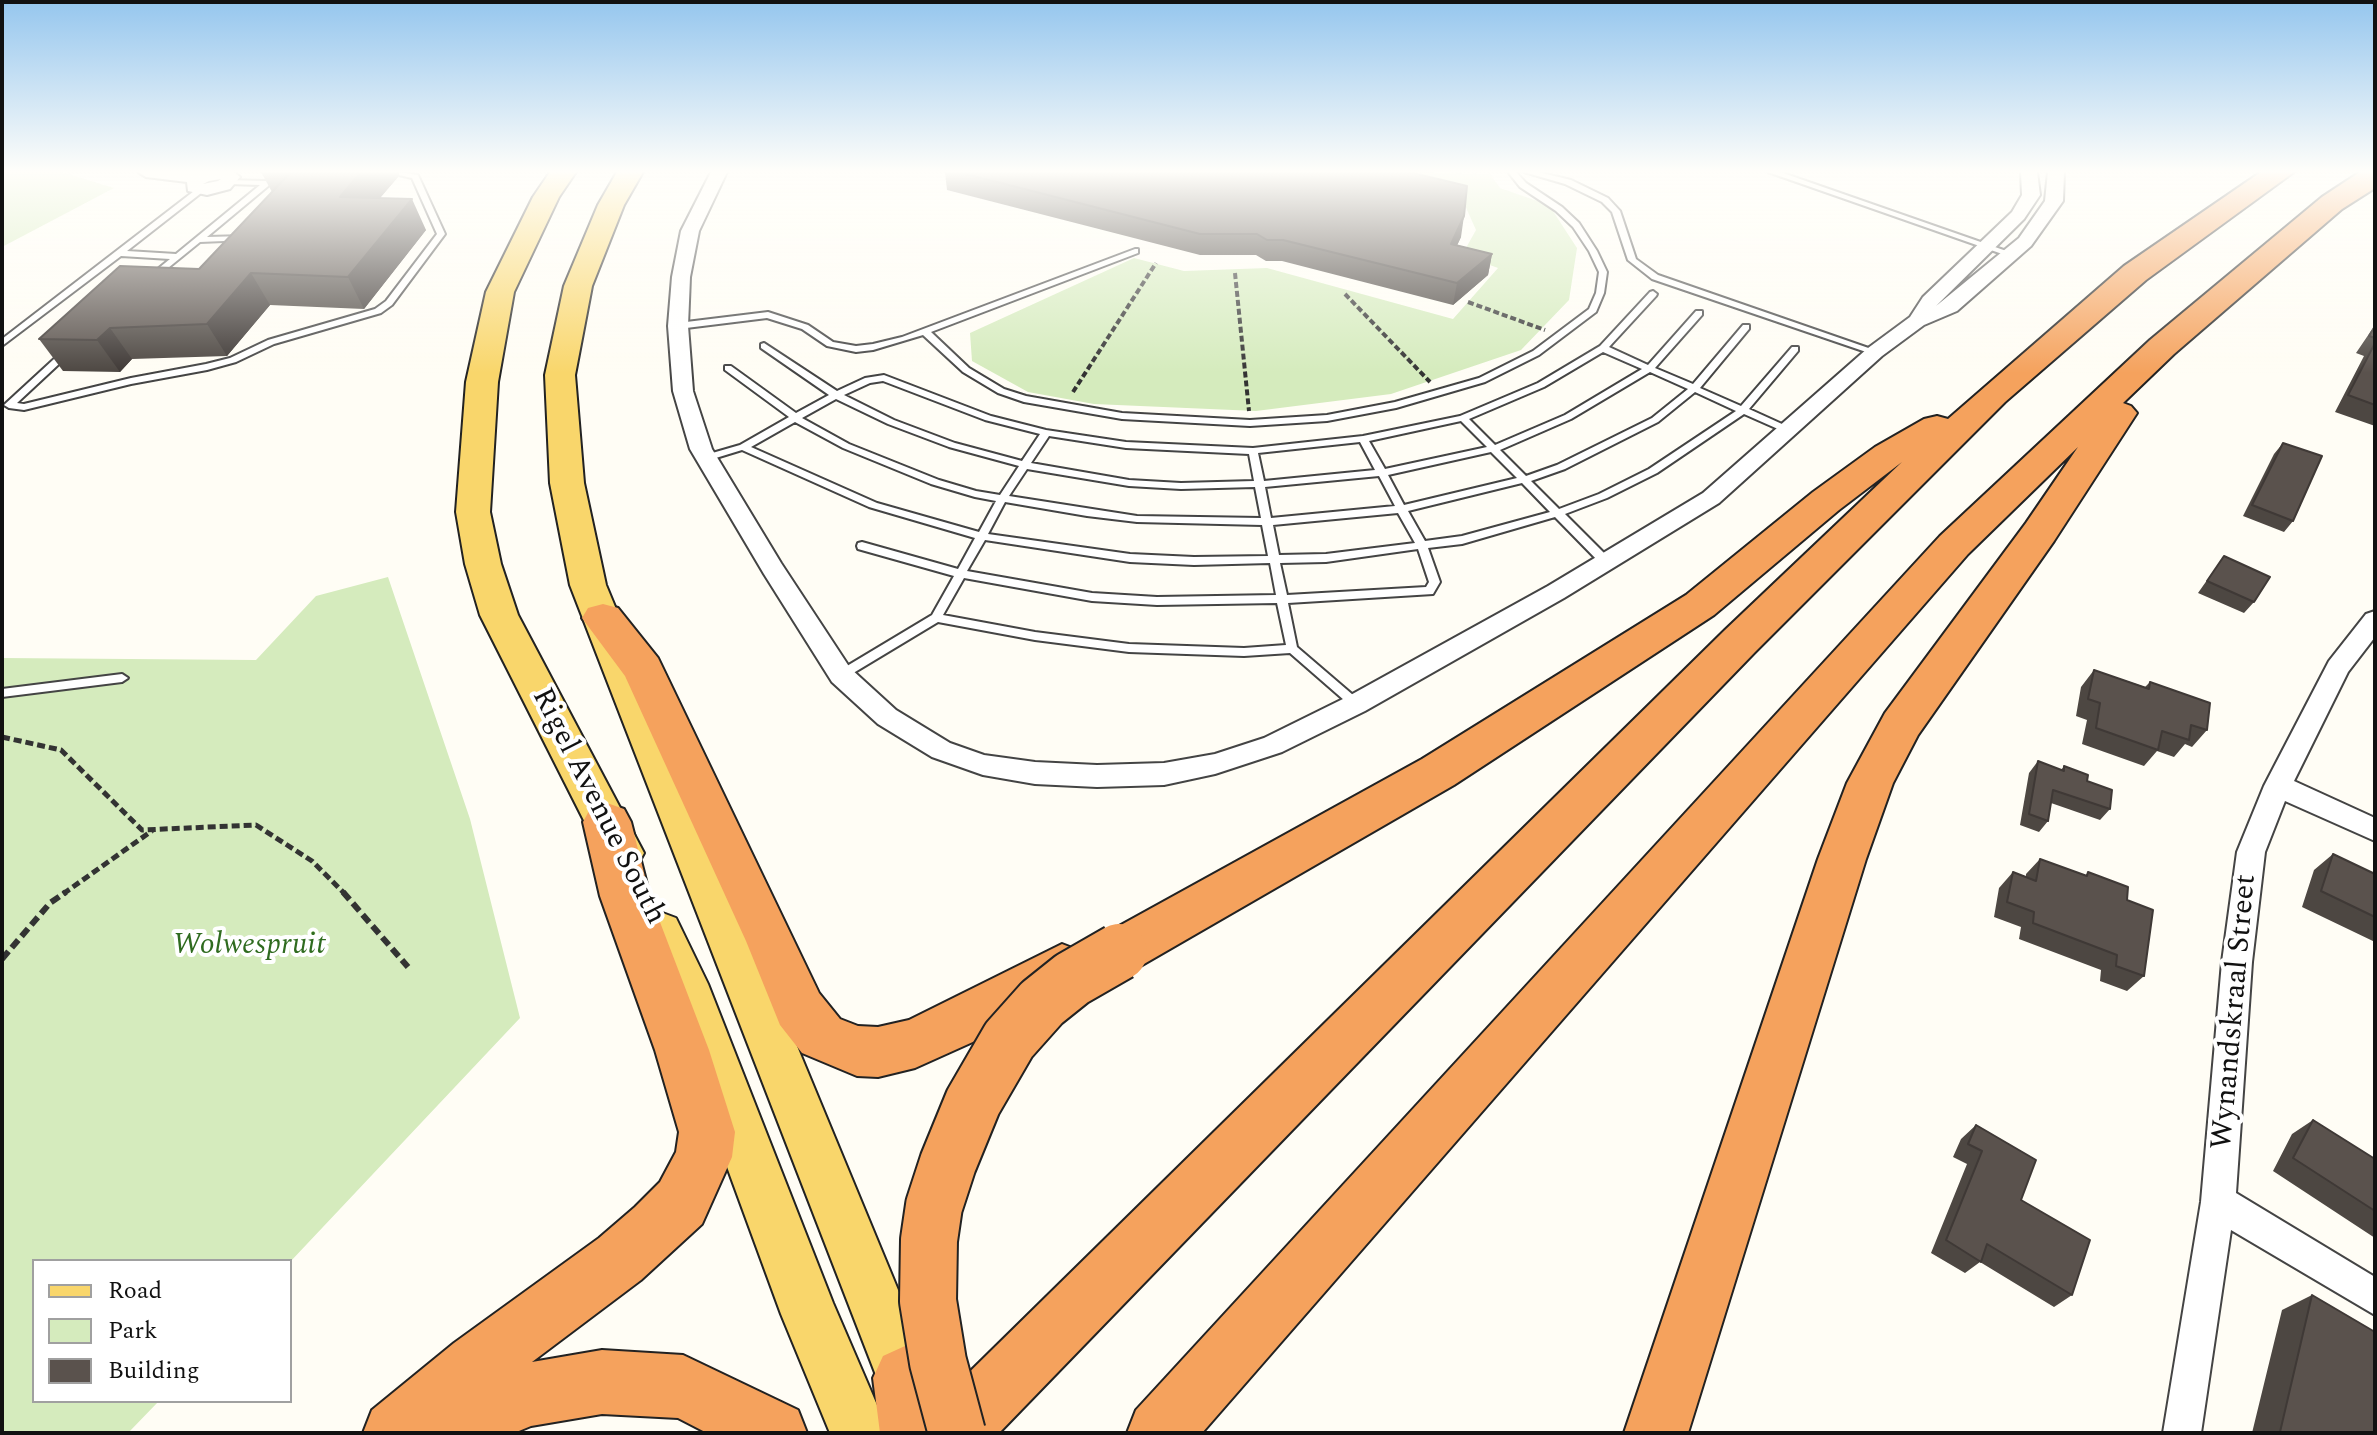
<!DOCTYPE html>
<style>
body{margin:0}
#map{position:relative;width:2377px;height:1435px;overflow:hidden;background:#fffdf5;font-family:Spectral,serif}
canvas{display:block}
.frame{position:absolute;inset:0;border:4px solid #111;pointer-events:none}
.legend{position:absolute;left:32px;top:1259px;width:260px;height:144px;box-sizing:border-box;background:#fff;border:2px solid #a0a0a0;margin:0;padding:10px 14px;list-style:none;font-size:24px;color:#111}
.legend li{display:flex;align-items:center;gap:16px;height:40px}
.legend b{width:40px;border:2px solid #a0a0a0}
</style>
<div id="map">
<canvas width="2377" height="1435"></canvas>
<div class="frame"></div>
<ul class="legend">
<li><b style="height:10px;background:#f9d66b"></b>Road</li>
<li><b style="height:22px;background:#d5ebbd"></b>Park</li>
<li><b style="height:22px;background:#5a524d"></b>Building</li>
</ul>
</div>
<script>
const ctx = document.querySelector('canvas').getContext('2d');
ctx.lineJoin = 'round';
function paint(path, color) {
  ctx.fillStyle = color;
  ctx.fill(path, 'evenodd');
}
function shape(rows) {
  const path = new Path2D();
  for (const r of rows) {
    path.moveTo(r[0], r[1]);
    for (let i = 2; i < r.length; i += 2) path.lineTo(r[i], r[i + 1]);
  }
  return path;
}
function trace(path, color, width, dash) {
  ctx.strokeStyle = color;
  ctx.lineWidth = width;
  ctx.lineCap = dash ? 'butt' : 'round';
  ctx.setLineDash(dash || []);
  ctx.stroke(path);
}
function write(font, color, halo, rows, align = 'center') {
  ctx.font = font + ' Spectral,serif';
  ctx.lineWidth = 8;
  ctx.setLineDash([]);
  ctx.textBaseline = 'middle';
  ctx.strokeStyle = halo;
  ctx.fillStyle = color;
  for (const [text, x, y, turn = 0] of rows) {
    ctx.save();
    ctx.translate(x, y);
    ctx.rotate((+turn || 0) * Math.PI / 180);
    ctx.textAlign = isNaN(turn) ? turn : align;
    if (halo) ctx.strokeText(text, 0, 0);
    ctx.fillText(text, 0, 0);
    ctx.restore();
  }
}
paint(shape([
 [2,172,62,172,114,188,2,247],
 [1419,172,1490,174,1500,188,1549,205,1577,248,1569,300,1521,350,1391,394,1256,411,1094,404,1028,392,972,361,970,333,1134,258,1184,271,1267,268,1453,319,1498,268,1462,255,1476,230,1464,203,1408,183],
 [388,577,470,819,520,1018,290,1262,34,1261,34,1401,159,1401,128,1433,2,1433,2,658,256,660,316,596]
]), '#d5ebbd');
const lane = shape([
 [276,172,285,172,207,237,245,236,248,236,248,240,200,242,152,281,149,280,149,276,170,259,121,256,2,346,2,339,198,188,205,190,127,251,176,254,260,185,229,184,226,184,226,180,266,181,276,172],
 [399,172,418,175,445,234,392,305,381,313,274,344,236,362,207,370,131,384,24,410,9,408,4,405,66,348,72,348,74,350,17,403,24,404,131,378,206,364,230,358,268,340,375,309,386,301,437,234,412,178,399,175,399,172],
 [1508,172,1516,172,1526,183,1562,207,1579,223,1597,251,1607,272,1604,293,1596,312,1539,355,1485,382,1396,408,1327,421,1250,426,1122,419,1024,402,998,393,963,372,923,335,873,350,856,352,827,346,802,329,767,318,678,329,674,326,678,323,768,312,808,325,833,342,856,346,873,344,902,337,1135,249,1138,249,1138,253,931,332,969,368,1004,389,1026,396,1122,413,1250,420,1327,415,1395,402,1479,378,1533,351,1589,309,1596,293,1599,272,1589,251,1573,227,1556,211,1520,187,1508,172],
 [1524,172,1538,172,1571,180,1608,198,1620,211,1636,259,1658,275,1880,352,1875,355,1872,354,1652,279,1628,260,1612,212,1602,202,1565,184,1524,172],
 [1768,172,1780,172,2015,254,2008,256,1768,172],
 [1653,291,1657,294,1656,296,1609,347,1648,365,1696,311,1702,311,1702,315,1655,368,1693,384,1743,325,1749,325,1749,329,1700,388,1741,406,1792,347,1798,347,1798,351,1749,409,1793,429,1793,433,1787,433,1744,414,1657,473,1607,498,1565,514,1610,559,1611,562,1610,565,1602,565,1555,517,1462,544,1428,548,1440,582,1433,594,1288,603,1297,647,1360,701,1362,704,1360,707,1356,708,1352,707,1290,653,1244,656,1129,652,1035,640,938,622,845,678,837,678,835,675,837,672,932,615,954,576,858,549,857,546,858,543,862,542,958,569,975,538,869,507,742,450,706,461,701,458,702,456,740,445,789,417,725,370,725,366,731,366,796,413,829,395,761,348,761,344,764,343,837,391,865,378,884,375,991,416,1046,430,1126,442,1253,448,1363,436,1460,416,1538,383,1600,346,1650,292,1653,291],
 [1603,352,1642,369,1565,415,1495,445,1469,419,1544,387,1603,352],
 [1650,372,1688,389,1652,418,1557,465,1526,476,1500,450,1571,419,1650,372],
 [883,381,985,420,1040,434,1022,461,955,443,894,420,844,395,870,383,883,381],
 [1695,392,1736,411,1649,469,1599,494,1559,509,1531,481,1565,469,1658,422,1695,392],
 [836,399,888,424,949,447,1019,466,1000,495,976,491,939,480,849,444,802,418,836,399],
 [1461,421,1487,447,1385,469,1369,441,1461,421],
 [795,422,843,448,931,484,975,497,996,501,979,532,877,503,751,447,795,422],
 [1049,436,1126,448,1249,454,1254,481,1181,483,1129,480,1031,463,1049,436],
 [1360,442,1375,470,1264,481,1258,453,1360,442],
 [1491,452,1517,478,1404,505,1388,475,1491,452],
 [1027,469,1129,486,1181,489,1255,487,1261,518,1137,516,1009,496,1027,469],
 [1379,476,1395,506,1271,518,1265,487,1379,476],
 [1522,483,1550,512,1462,536,1425,541,1408,511,1522,483],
 [1005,502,1087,516,1137,522,1262,525,1268,556,1194,557,1130,554,988,534,1005,502],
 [1398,513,1415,543,1326,554,1279,555,1273,525,1398,513],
 [985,540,1130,562,1194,565,1270,563,1276,595,1157,597,1092,593,967,571,985,540],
 [1418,549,1429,582,1426,587,1287,595,1280,563,1326,562,1418,549],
 [964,578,1092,601,1157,605,1277,603,1286,645,1244,648,1129,644,1035,632,943,615,964,578],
 [122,674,128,678,122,682,2,697,2,689,122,674]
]);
const street = shape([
 [138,172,234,172,240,177,230,189,207,195,188,191,187,182,146,177,138,172],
 [221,179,218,181,203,184,209,181,221,179],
 [711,172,727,172,699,231,690,277,688,326,693,391,712,449,781,563,850,668,896,710,950,743,984,755,1035,762,1097,765,1164,763,1215,754,1264,738,1347,697,1548,586,1703,493,1868,348,1910,317,1923,297,2012,212,2022,195,2021,172,2037,172,2040,195,2024,219,1936,306,2019,238,2045,201,2048,172,2064,172,2063,201,2031,246,1957,311,1924,325,1882,356,1719,503,1564,598,1365,711,1282,752,1215,774,1164,785,1097,787,1035,784,983,775,932,757,878,724,832,682,764,574,690,449,673,391,668,326,672,277,681,231,711,172],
 [2375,611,2375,637,2348,672,2294,781,2375,818,2375,841,2285,801,2265,852,2252,962,2236,1193,2375,1277,2375,1315,2231,1230,2201,1433,2163,1433,2201,1202,2222,962,2237,852,2264,786,2329,661,2366,614,2375,611]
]);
const primary = shape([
 [550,172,576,172,559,197,514,292,498,382,490,512,501,564,518,615,644,853,637,866,622,871,607,866,480,615,465,564,456,512,466,382,486,292,533,197,550,172],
 [617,172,643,172,624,205,592,286,575,375,584,483,606,585,944,1401,936,1422,915,1430,894,1422,886,1401,570,585,550,483,545,375,564,286,598,205,617,172],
 [660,912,676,918,708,984,833,1303,889,1433,830,1433,781,1314,660,984,637,932,644,918,660,912]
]);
const highway = shape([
 [2261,172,2294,172,2146,280,2005,402,1755,652,999,1433,880,1433,873,1378,883,1356,905,1346,927,1356,937,1378,940,1401,1725,630,1902,462,1839,510,1714,615,1454,785,1137,968,1119,974,1101,968,1094,952,1101,936,1422,759,1686,595,1813,492,1875,447,1924,419,1937,416,1948,419,2124,266,2261,172],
 [2360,172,2375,172,2375,188,2342,209,2174,354,2123,403,2131,406,2137,413,2054,541,1918,735,1893,783,1866,859,1688,1433,1624,1433,1818,859,1847,783,1885,713,2026,523,2078,447,1968,554,1202,1433,1127,1433,1136,1410,1940,536,2150,340,2322,197,2360,172],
 [603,604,618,608,658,658,819,993,840,1019,858,1026,878,1027,909,1020,1062,944,1080,951,1088,967,1080,983,995,1032,915,1068,878,1077,857,1076,802,1053,780,1025,746,941,625,676,582,618,588,608,603,604],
 [607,803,624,809,631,822,650,896,709,1050,735,1132,732,1157,702,1224,641,1280,532,1362,602,1350,683,1355,798,1410,807,1433,707,1433,678,1418,602,1414,531,1426,514,1433,363,1433,372,1410,454,1343,599,1238,635,1207,660,1182,676,1152,679,1132,655,1050,600,896,583,822,590,809,607,803]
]);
trace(lane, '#444', 4);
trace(street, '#444', 4);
trace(primary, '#222', 4);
trace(highway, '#222', 4);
trace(shape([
 [1235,273,1249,411],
 [1345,294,1430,382],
 [1468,302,1545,330],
 [1073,392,1156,263]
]), '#333', 4, [6, 3]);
trace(shape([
 [2,737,61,750,142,830,256,825,312,861,345,894],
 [63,894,153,830]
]), '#333', 5, [8, 4]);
trace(shape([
 [343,892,408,967],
 [2,959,50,903,66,892]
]), '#333', 6, [10, 5]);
paint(lane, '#fff');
paint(street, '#fff');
paint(primary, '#f9d66b');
paint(highway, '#f5a25d');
const highwayBridge = shape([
 [957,1433,938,1362,928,1301,929,1240,934,1206,948,1163,973,1102,1009,1040,1042,1003,1072,979,1119,952]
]);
trace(highwayBridge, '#222', 60, []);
trace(highwayBridge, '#f5a25d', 56);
paint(shape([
 [261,172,397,172,398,177,380,198,426,230,364,309,270,305,227,356,132,359,120,372,63,371,39,339,199,269,272,192],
 [945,172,1409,172,1461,237,1457,245,1492,254,1488,275,1453,305,1282,261,1266,261,1256,255,1200,255,947,190],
 [2375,325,2375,426,2335,412,2364,356,2356,353],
 [2283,443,2293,521,2284,532,2243,516,2274,454],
 [2224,556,2254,602,2244,613,2198,593],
 [2094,670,2145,687,2150,682,2207,730,2192,747,2185,744,2174,757,2157,751,2144,766,2082,744,2087,720,2076,716,2081,687],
 [2038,761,2061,770,2064,766,2087,781,2110,809,2100,820,2051,803,2048,821,2039,832,2020,825,2029,773],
 [2333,854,2375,874,2375,942,2302,907,2314,870],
 [2040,859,2085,876,2088,872,2127,900,2144,976,2127,991,2100,981,2101,970,2019,939,2021,927,1994,917,1999,888,2013,872,2026,877,2026,874],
 [2313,1120,2375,1159,2375,1238,2273,1171,2292,1134],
 [1976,1125,2021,1200,2072,1295,2054,1307,1980,1262,1965,1273,1931,1253,1967,1164,1953,1157,1961,1139],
 [2312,1295,2375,1433,2252,1433,2282,1310]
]), '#4d4742');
paint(shape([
 [361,172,397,172,398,177,355,227,340,197],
 [412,199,426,230,364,309,348,277],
 [1464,216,1461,237,1448,265,1451,244],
 [1492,254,1488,275,1453,305,1457,283],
 [251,273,270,305,227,356,207,324],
 [110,328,132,359,120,372,97,340]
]), '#3f3936');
const building = shape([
 [291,172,361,172,340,197,412,199,348,277,251,273,207,324,110,328,97,340,39,339,120,266,199,269,291,172],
 [958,172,1409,172,1467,186,1464,216,1451,244,1492,254,1457,283,1283,240,1267,240,1257,234,1200,234,958,172],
 [2375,326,2375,338,2369,336,2375,326],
 [2375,343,2375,405,2348,395,2375,343],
 [2283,443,2322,456,2293,521,2252,505,2283,443],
 [2224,556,2270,577,2254,602,2207,581,2224,556],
 [2094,670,2149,689,2150,682,2210,703,2207,730,2191,725,2189,740,2162,731,2158,750,2096,728,2100,703,2088,699,2094,670],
 [2038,761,2064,771,2064,766,2088,775,2087,781,2112,790,2110,809,2053,790,2048,821,2029,814,2038,761],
 [2333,854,2375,874,2375,917,2321,891,2333,854],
 [2040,859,2087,876,2088,872,2128,887,2127,900,2153,910,2144,976,2116,966,2117,955,2033,923,2034,912,2007,902,2013,872,2036,881,2040,859],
 [2313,1120,2375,1159,2375,1211,2293,1158,2313,1120],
 [1976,1125,2036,1160,2021,1200,2090,1240,2072,1295,1987,1244,1981,1262,1946,1240,1982,1151,1968,1144,1976,1125],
 [2312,1295,2375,1332,2375,1433,2280,1432,2312,1295]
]);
paint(building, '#5a524d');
trace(building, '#3f3936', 2);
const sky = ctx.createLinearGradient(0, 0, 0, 373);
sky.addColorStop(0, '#95c6ee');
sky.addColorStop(0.46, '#fffefa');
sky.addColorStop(1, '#fffefa00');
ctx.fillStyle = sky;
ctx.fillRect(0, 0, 2377, 373);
write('30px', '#111', '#fff', [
 ["Rigel Avenue South",597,807,63],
 ["Wynandskraal Street",2236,1012,-85]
]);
write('italic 30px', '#2f6b1f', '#fff', [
 ["Wolwespruit",249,947]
]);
</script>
